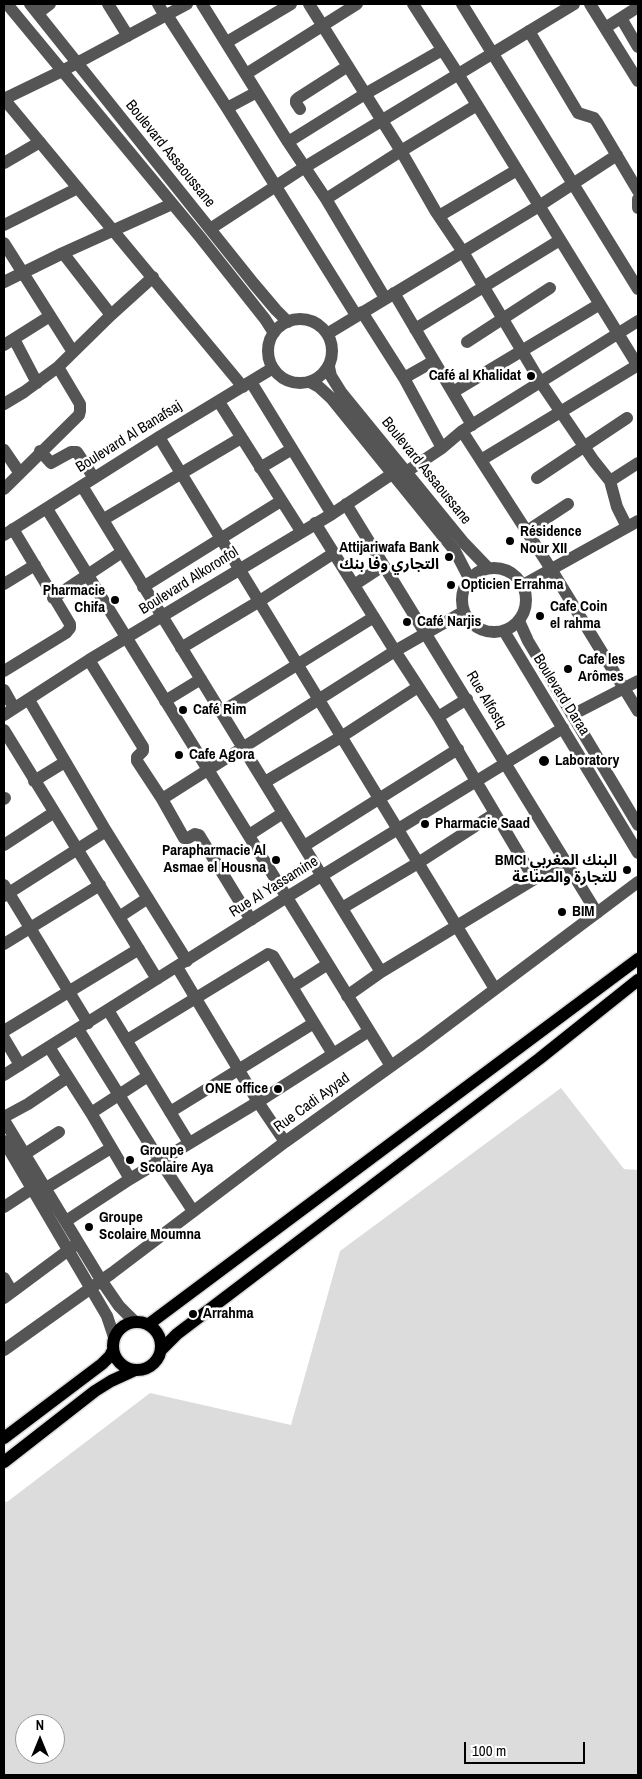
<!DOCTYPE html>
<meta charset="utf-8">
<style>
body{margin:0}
#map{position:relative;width:642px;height:1779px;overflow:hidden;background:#fff;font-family:"Archivo Narrow",sans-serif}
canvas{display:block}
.frame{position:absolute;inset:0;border:5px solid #000;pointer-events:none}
.north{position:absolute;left:15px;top:1714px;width:50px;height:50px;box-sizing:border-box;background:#fff;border:1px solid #999;border-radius:50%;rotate:0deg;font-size:14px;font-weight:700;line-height:20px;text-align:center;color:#000}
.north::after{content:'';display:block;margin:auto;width:18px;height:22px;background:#000;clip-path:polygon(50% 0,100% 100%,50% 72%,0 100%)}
.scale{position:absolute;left:464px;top:1742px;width:121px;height:22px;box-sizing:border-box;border:2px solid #000;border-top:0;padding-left:6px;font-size:15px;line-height:18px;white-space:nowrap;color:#000;-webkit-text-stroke:4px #fff;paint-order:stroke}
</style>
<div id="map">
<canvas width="642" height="1779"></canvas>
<div class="frame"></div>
<div class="north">N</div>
<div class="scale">100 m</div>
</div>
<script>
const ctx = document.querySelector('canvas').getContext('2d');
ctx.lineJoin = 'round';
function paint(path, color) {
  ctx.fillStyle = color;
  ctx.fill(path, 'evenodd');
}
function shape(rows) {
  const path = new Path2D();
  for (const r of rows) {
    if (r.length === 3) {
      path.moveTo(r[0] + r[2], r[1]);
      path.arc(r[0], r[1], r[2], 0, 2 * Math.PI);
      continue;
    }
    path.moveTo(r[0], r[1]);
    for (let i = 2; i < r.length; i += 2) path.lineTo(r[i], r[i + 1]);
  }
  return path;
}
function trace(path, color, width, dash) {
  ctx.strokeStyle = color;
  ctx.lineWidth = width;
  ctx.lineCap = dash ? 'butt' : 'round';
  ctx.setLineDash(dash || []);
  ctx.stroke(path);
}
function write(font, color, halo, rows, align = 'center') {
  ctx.font = font + ' "Archivo Narrow","Noto Sans Arabic",sans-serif';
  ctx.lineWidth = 5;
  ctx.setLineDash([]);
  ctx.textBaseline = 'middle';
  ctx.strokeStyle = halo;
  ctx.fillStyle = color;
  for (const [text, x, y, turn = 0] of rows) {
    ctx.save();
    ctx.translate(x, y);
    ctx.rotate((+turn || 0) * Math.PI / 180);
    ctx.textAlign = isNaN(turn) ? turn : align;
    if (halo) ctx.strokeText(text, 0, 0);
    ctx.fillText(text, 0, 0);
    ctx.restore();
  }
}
paint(shape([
 [561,1088,624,1169,638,1170,638,1775,4,1775,4,1501,7,1502,150,1393,291,1425,340,1251],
 [25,1724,55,1724,55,1754,25,1754]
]), '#dcdcdc');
const major = shape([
 [137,1346,24],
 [149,1324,638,959],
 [161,1350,177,1334,539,1059,638,980],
 [4,1438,102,1364,110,1356,113,1350],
 [4,1462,95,1391,111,1381,135,1370]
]);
trace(major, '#dbdbdb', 15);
trace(shape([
 [7,4,200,237,265,319,274,333],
 [30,4,254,284,276,310,288,322],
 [108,4,128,36],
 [158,4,165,16],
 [202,4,288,142,326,199,385,298],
 [309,4,401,151,436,212,463,252,541,383,594,461,610,481,617,507,627,527],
 [413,4,458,74,638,366],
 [462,4,638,289],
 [590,4,638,81],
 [38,13,50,4],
 [167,15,227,108,356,315],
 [621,18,638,47],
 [605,28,638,7],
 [529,31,578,113,594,118,597,122,638,191],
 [227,42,291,4],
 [246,74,357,4],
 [4,99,243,387],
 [4,99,62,71,187,4],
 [227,108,257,92],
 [300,109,296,103,296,100,298,98,348,66],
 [288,142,365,94,442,50],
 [4,163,40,142],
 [326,199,401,151,477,105],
 [638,199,638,208],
 [439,216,517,170],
 [4,225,78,188],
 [210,229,305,167,574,4],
 [4,243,73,352],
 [63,253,111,315],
 [4,282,63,253,172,204],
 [394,293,472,425],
 [362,312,404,378,442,448],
 [300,351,32],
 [415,329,560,240],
 [327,334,539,206,617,155],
 [14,339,37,383],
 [467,342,550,288],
 [4,345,50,316],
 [329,367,331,376,341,392,464,543,488,568],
 [404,378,434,361],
 [251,382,332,514],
 [310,382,319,387,331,398,455,551,469,578],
 [453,392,600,304],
 [219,402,301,531],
 [4,404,24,392,58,367,111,315,153,277],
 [462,431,551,569,638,711],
 [159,437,495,989],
 [4,450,19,472],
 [40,451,51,463,71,452,77,452,94,478],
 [481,460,638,365],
 [260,468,292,449],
 [406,472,442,448,462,431,638,321],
 [537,478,627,418],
 [610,481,638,463],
 [82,486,381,972],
 [4,489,79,415,80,411,80,404,58,367],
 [346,504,597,913],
 [47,509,391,1066],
 [104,519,241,438],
 [315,523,395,651,438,717,534,879],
 [527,531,568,504],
 [4,535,159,437,273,368],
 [494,600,32],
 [4,584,35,565],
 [354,585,383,566],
 [523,585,638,521],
 [143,587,281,501],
 [53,598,122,552],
 [519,621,528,641,638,825],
 [504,631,638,853],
 [181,648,258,602,334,553],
 [89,660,143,747,143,751,137,757,137,761,162,799,184,838,188,838,195,834,199,835,251,920],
 [4,671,66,633,70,628,70,624,13,529],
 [4,690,14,708],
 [29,700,106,831,187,961],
 [165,701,201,679],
 [221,712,374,617],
 [4,715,89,660,332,514,392,474],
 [572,715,638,681],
 [438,717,467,699],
 [4,730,157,979],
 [34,781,65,762],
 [265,782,341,737,418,687],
 [4,799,5,798],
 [162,799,395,651,463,612],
 [249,835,283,813],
 [4,845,53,813],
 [304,846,458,749],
 [4,885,88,1023],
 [4,896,106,831],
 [342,908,418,863,494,814],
 [119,917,148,898],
 [4,944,100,885],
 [177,967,258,1102,285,1142],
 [292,987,328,964],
 [347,996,381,972,564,861],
 [108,1010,189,1143],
 [78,1029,160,1161,193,1211],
 [4,1031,139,949],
 [4,1038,20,1065],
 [127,1040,268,954,273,956,333,1054],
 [49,1047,91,1113,130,1179],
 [4,1075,287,897,563,728],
 [170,1112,314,1023],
 [91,1113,148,1076],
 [4,1117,28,1104,68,1077],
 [4,1120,101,1280,119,1306,134,1321],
 [4,1141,107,1316,114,1337],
 [25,1154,59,1132],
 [46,1188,111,1148],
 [4,1207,33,1188],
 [66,1221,130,1179,258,1102,369,1031],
 [4,1278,12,1292],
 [4,1298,74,1246],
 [4,1350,112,1273,285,1142,422,1044,638,882]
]), '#555', 12);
trace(major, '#000', 12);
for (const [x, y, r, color] of [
 [531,376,5,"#000"],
 [510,541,5,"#000"],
 [449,557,5,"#000"],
 [451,585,5,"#000"],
 [115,600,5,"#000"],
 [540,616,5,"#000"],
 [407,622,5,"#000"],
 [568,669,5,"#000"],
 [183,710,5,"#000"],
 [179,755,5,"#000"],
 [544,761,6,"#000"],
 [425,824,5,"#000"],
 [276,860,5,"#000"],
 [627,870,5,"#000"],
 [562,912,5,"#000"],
 [278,1089,5,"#000"],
 [130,1160,5,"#000"],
 [89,1227,5,"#000"],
 [193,1314,5,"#000"]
]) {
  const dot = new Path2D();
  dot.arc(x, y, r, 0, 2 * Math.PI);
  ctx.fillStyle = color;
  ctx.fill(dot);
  trace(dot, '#fff', 2);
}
write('15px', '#000', '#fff', [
 ["Boulevard Assaoussane",170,154,51],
 ["Boulevard Al Banafsaj",129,437,-32],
 ["Boulevard Assaoussane",426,471,51],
 ["Boulevard Alkoronfol",189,581,-32],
 ["Boulevard Daraa",561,695,58],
 ["Rue Alfostq",486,700,59],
 ["Rue Al Yassamine",274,887,-32],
 ["Rue Cadi Ayyad",312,1103,-36]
]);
write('bold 15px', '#000', '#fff', [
 ["Café al Khalidat",521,376,"right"],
 ["Résidence",520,532],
 ["Nour XII",520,549],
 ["Attijariwafa Bank",439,548,"right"],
 ["التجاري وفا بنك",439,565,"right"],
 ["Opticien Errahma",461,585],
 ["Pharmacie",105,591,"right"],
 ["Chifa",105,608,"right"],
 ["Cafe Coin",550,607],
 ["el rahma",550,624],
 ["Café Narjis",417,622],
 ["Cafe les",578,660],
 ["Arômes",578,677],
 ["Café Rim",193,710],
 ["Cafe Agora",189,755],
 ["Laboratory",555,761],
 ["Pharmacie Saad",435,824],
 ["Parapharmacie Al",266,851,"right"],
 ["Asmae el Housna",266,868,"right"],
 ["BMCI البنك المغربي",617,861,"right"],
 ["للتجارة والصناعة",617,878,"right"],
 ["BIM",572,912],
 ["ONE office",268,1089,"right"],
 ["Groupe",140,1151],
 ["Scolaire Aya",140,1168],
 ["Groupe",99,1218],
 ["Scolaire Moumna",99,1235],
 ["Arrahma",203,1314]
], 'left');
</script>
